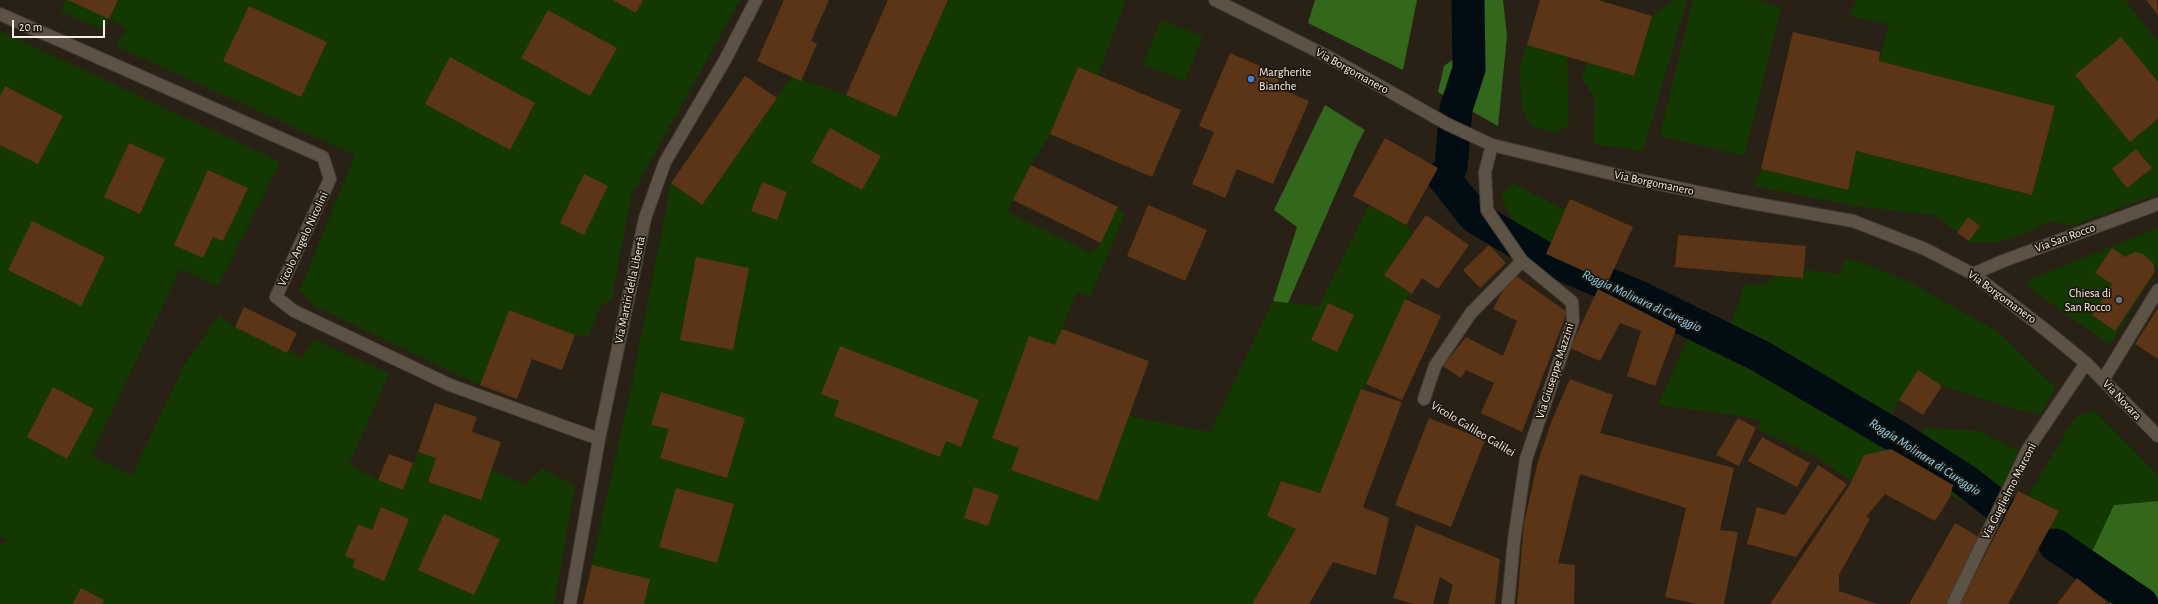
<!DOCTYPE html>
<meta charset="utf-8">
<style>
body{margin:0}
#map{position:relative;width:2158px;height:604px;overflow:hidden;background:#2a2116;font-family:"Alegreya Sans",sans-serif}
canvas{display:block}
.scale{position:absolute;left:12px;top:20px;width:93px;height:18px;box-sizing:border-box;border:2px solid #f5eee7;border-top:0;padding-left:5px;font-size:12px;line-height:14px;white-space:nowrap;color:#f5eee7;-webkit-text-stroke:3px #20170d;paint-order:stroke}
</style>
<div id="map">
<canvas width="2158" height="604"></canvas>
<div class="scale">20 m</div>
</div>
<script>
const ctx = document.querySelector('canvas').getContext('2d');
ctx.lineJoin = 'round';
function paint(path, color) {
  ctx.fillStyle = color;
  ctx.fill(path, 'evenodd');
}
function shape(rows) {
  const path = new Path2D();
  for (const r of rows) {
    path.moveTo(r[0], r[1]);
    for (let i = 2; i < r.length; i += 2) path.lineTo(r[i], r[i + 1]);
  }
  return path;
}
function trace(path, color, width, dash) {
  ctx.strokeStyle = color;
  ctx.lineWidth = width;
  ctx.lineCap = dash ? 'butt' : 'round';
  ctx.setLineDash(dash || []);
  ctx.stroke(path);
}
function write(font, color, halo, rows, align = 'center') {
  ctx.font = font + ' "Alegreya Sans",sans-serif';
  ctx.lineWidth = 3.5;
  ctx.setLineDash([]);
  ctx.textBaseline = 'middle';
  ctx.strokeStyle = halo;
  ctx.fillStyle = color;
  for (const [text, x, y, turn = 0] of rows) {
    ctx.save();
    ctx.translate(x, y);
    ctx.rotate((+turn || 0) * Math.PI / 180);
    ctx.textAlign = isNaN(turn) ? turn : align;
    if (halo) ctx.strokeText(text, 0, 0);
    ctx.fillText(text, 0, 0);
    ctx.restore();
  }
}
paint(shape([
 [66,0,740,0,631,196,612,298,600,307,588,336,575,335,509,310,480,385,314,306,300,290,355,155,116,46,127,28,109,19,104,30,61,12],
 [948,0,1126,0,1098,75,1078,67,1050,134,1031,165,1007,212,1091,253,1101,243,1118,207,1125,214,1090,297,1076,292,1062,329,1149,361,1129,416,1210,432,1273,301,1319,306,1369,205,1406,225,1412,234,1384,275,1412,294,1405,299,1366,384,1361,389,1320,493,1281,481,1268,515,1296,529,1252,604,583,604,633,379,671,183,702,205,792,76,846,95,896,117],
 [1674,0,1687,0,1643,151,1593,144,1595,100,1582,78,1587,62,1634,76,1652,16],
 [1693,0,1754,0,1781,7,1745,156,1660,136],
 [1857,0,2125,0,2158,42,2158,194,2071,226,2051,221,2023,234,1997,242,1972,243,1935,215,1855,206,1754,186,1761,169,1848,190,1856,151,2032,195,2055,106,1879,61,1889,24,1849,16],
 [1161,20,1203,36,1185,81,1143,64],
 [0,31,280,162,218,286,180,269,91,456,132,475,184,365,219,316,235,327,303,358,313,339,389,374,349,465,378,480,403,490,418,452,436,458,428,482,480,500,491,470,526,485,542,468,575,486,554,604,0,604,0,545,9,540,0,537],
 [1527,45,1567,56,1569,125,1556,133,1531,126,1522,108,1519,67],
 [1512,183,1565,210,1580,269,1572,284,1532,260,1501,197],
 [2158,228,2158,267,2110,345,2028,287,2026,281],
 [1846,258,1872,266,1911,283,1998,332,2056,388,2041,414,2018,410,1942,386,1918,370,1899,400,1880,435,1916,445,1924,428,1980,431,2021,452,1988,513,1864,455,1851,481,1817,457,1759,430,1760,420,1735,415,1658,405,1691,331,1673,321,1680,301,1730,327,1745,284,1764,285,1775,275,1803,278,1805,270,1841,274],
 [2094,410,2158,475,2158,501,2114,505,2119,584,2109,603,2086,582,2039,548,2059,511,2028,496,2075,417]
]), '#133802');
paint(shape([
 [1315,0,1417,0,1403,70,1308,23],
 [1473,0,1503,0,1507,36,1498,126,1438,92,1444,66,1463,52],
 [1325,105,1365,130,1357,145,1288,303,1273,301,1297,227,1274,210],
 [2158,501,2158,604,2109,604,2119,584,2090,556,2114,505]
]), '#32671c');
trace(shape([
 [1468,0,1469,69,1456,109,1451,167,1443,177,1475,217,1541,256,1641,298,1760,356,1904,441,1966,481,2004,511],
 [2055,545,2142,604]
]), '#020d13', 33);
paint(shape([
 [68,0,118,0,109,19],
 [613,0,643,0,636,13],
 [784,0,829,0,811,41,817,44,801,81,757,61],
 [888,0,948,0,896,117,846,95],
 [1540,0,1598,0,1652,16,1634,76,1527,45],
 [2146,0,2157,0,2158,15],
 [249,6,327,42,301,97,223,61],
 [548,10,617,48,590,96,521,58],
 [1793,32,1880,52,1879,61,2055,106,2032,195,1856,151,1848,190,1761,169],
 [2121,37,2158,82,2158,119,2130,142,2075,75],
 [1230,53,1281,75,1276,87,1309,101,1273,184,1237,169,1225,198,1192,184,1214,132,1199,126],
 [450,57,535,103,510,150,425,104],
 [1078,67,1181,110,1152,177,1050,134],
 [745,76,777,98,702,205,671,183],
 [5,86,63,116,38,164,0,145,0,96],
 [830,128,881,156,862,190,811,162],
 [1385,138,1438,168,1406,225,1353,196],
 [129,143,165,159,140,214,104,197],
 [2136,149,2152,168,2127,188,2112,169],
 [1031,165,1118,207,1101,243,1013,200],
 [208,170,248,188,223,241,213,237,203,258,174,245],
 [584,174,608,186,584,235,560,223],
 [762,182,787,192,777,220,751,211],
 [1570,199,1633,227,1608,282,1546,254],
 [1148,205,1207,230,1185,281,1127,256],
 [1426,215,1469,245,1438,289,1422,278,1412,294,1384,275],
 [1968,217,1980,226,1969,241,1957,233],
 [32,221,105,257,81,306,8,270],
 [1678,235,1806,246,1803,278,1675,267],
 [1489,245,1506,263,1480,288,1463,270],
 [2112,248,2125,257,2135,252,2143,254,2153,263,2155,271,2115,331,2092,315,2112,284,2095,273],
 [696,257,749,268,733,350,680,340],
 [1512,273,1567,312,1522,432,1481,413,1494,383,1466,370,1461,378,1443,366,1466,337,1503,356,1517,321,1493,309],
 [1598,289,1676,329,1655,386,1627,376,1641,331,1620,323,1600,361,1570,348],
 [1405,299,1441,316,1402,400,1366,384],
 [1328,303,1354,315,1337,352,1311,340],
 [244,307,297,333,287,353,235,327],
 [2158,308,2158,359,2135,344],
 [509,310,575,335,562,370,532,359,517,399,480,385],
 [1062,329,1149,361,1098,501,1011,470,1019,448,992,438,1029,336,1055,345],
 [840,346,979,400,961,447,946,441,940,457,834,416,839,401,821,394],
 [1918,370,1942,386,1923,415,1899,400],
 [1570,379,1613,395,1600,433,1734,468,1720,530,1738,532,1724,604,1697,604,1665,597,1686,508,1580,474,1558,563,1575,565,1574,604,1517,604,1524,524,1538,461,1552,420],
 [53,387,94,409,67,459,27,437],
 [1361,389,1402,402,1363,507,1389,518,1376,575,1333,562,1309,604,1252,604,1296,529,1267,516,1281,481,1320,493],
 [661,392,745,418,727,478,660,458,669,429,651,425],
 [435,403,477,417,472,432,501,442,481,500,428,482,436,458,418,452],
 [1429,418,1485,440,1451,527,1395,505],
 [1738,418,1756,428,1739,466,1716,455],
 [1762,437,1810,463,1797,487,1748,461],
 [1891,449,1953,485,1950,497,1935,521,1885,494,1866,517,1870,519,1839,575,1839,591,1877,604,1770,604,1849,486,1864,455],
 [389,454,413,463,403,490,378,480],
 [1818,465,1847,484,1796,557,1747,544,1757,507,1785,515],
 [974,487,999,495,988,526,964,518],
 [676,488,734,504,717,563,659,547],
 [2018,491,2059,511,2008,604,1960,604],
 [381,507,409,519,384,581,352,567,355,560,345,556,358,524,372,530],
 [444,514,500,539,474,595,418,570],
 [1955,523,1982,539,1950,604,1909,604],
 [1416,525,1500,559,1495,604,1448,604,1453,585,1440,577,1433,604,1414,604,1393,598],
 [592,565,650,579,644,604,583,604],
 [2077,578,2107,602,2105,604,2057,604],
 [81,588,104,600,102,604,72,604]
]), '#5c3416');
const minor = shape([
 [0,14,323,157,330,179,276,297,294,311,450,385,599,439],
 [1492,145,1485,172,1487,210,1522,261,1572,302,1573,321,1526,459,1514,540,1508,604],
 [1973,274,2003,261,2158,204],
 [2103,380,2158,290],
 [1424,399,1435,366,1471,313,1522,261],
 [570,604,599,439,645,218,665,162,725,60,756,0],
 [1953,604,2028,449,2086,363]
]);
const secondary = shape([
 [1215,0,1327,56,1447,124,1492,145,1625,177,1741,201,1853,221,1925,249,1973,274,2047,331,2086,363,2158,436]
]);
trace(minor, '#443c35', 14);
trace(secondary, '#443c35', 14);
trace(shape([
 [1443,411,1506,451]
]), '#6b6359', 2.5, [2, 3]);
trace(minor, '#5c5246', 12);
trace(secondary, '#5c5246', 12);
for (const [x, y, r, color] of [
 [1251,79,4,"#3f7fe0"],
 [2119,300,4,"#6b7280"]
]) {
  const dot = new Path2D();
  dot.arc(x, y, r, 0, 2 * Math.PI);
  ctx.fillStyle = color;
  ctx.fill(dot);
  trace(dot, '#20170d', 1.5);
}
write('12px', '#f5eee7', '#20170d', [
 ["Via Borgomanero",1352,71,29],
 ["Via Borgomanero",1654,183,12],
 ["Via San Rocco",2065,238,-20],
 ["Vicolo Angelo Nicolini",303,239,-65],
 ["Via Martiri della Libertà",630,290,-78],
 ["Via Borgomanero",2002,297,36],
 ["Via Giuseppe Mazzini",1555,371,-72],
 ["Via Novara",2122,400,46],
 ["Vicolo Galileo Galilei",1473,429,31],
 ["Via Guglielmo Marconi",2009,491,-63]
]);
write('12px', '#f5eee7', '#20170d', [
 ["Margherite",1259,72],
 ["Bianche",1259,86],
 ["Chiesa di",2111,293,"right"],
 ["San Rocco",2111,307,"right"]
], 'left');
write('italic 13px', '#88d2f7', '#20170d', [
 ["Roggia Molinara di Cureggio",1642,301,25],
 ["Roggia Molinara di Cureggio",1925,457,33]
]);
</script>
